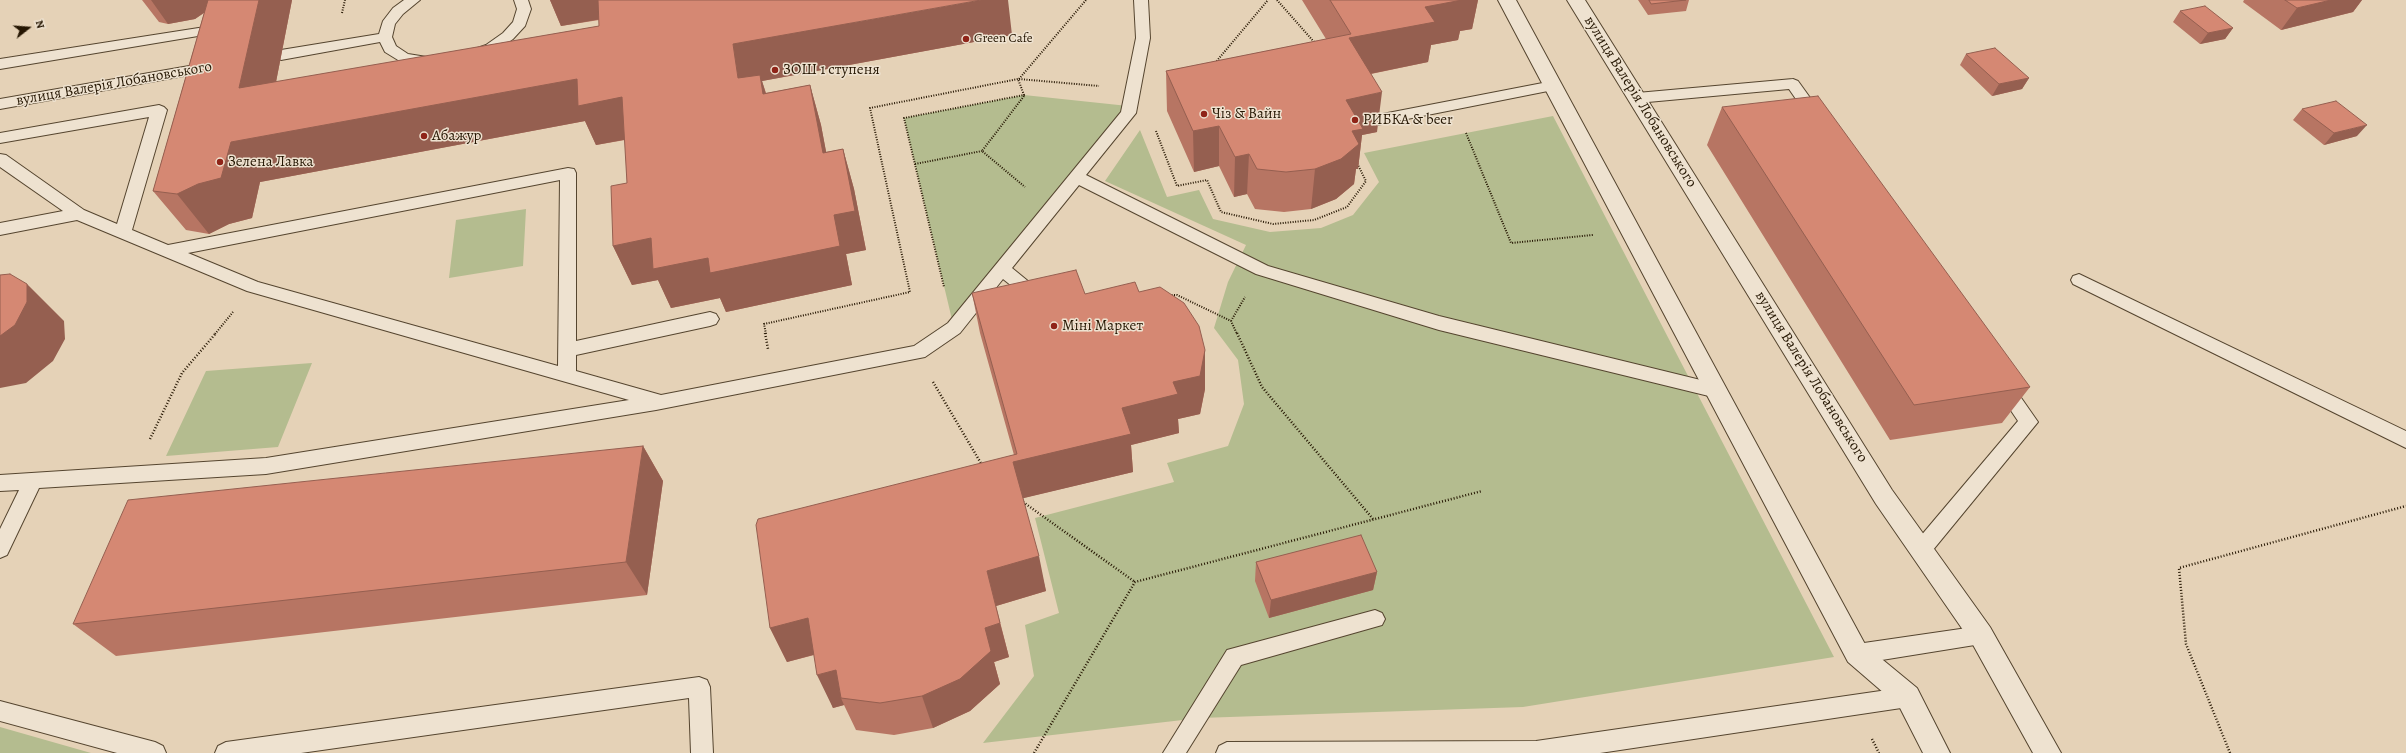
<!DOCTYPE html>
<meta charset="utf-8">
<style>
body{margin:0}
#map{position:relative;width:2406px;height:753px;overflow:hidden;background:#e5d2b7;font-family:Alegreya,serif}
canvas{display:block}
.north{position:absolute;left:8px;top:8px;width:40px;height:40px;-webkit-text-stroke:3px #eee2d0;paint-order:stroke;rotate:73deg;font-size:11px;font-weight:700;line-height:16px;text-align:center;color:#251602}
.north::after{content:'';display:block;margin:auto;width:14px;height:18px;background:#251602;clip-path:polygon(50% 0,100% 100%,50% 72%,0 100%)}
</style>
<div id="map">
<canvas width="2406" height="753"></canvas>
<div class="north">N</div>
</div>
<script>
const ctx = document.querySelector('canvas').getContext('2d');
ctx.lineJoin = 'round';
function paint(path, color) {
  ctx.fillStyle = color;
  ctx.fill(path, 'evenodd');
}
function shape(rows) {
  const path = new Path2D();
  for (const r of rows) {
    path.moveTo(r[0], r[1]);
    for (let i = 2; i < r.length; i += 2) path.lineTo(r[i], r[i + 1]);
  }
  return path;
}
function trace(path, color, width, dash) {
  ctx.strokeStyle = color;
  ctx.lineWidth = width;
  ctx.lineCap = dash ? 'butt' : 'round';
  ctx.setLineDash(dash || []);
  ctx.stroke(path);
}
function write(font, color, halo, rows, align = 'center') {
  ctx.font = font + ' Alegreya,serif';
  ctx.lineWidth = 3;
  ctx.setLineDash([]);
  ctx.textBaseline = 'middle';
  ctx.strokeStyle = halo;
  ctx.fillStyle = color;
  for (const [text, x, y, turn = 0] of rows) {
    ctx.save();
    ctx.translate(x, y);
    ctx.rotate((+turn || 0) * Math.PI / 180);
    ctx.textAlign = isNaN(turn) ? turn : align;
    if (halo) ctx.strokeText(text, 0, 0);
    ctx.fillText(text, 0, 0);
    ctx.restore();
  }
}
paint(shape([
 [1024,95,1128,106,954,328,904,118],
 [1553,116,1834,657,1523,707,1200,718,983,743,1034,676,1025,625,1059,613,1035,518,1174,482,1167,463,1228,446,1244,404,1238,360,1214,328,1228,282,1246,245,1105,181,1140,130,1167,197,1199,190,1213,219,1270,232,1321,228,1353,215,1379,182,1364,153],
 [526,209,523,266,449,278,456,220],
 [312,363,278,447,166,456,206,371],
 [0,727,91,753,0,753]
]), '#b4bc8f');
const service = shape([
 [404,0,420,0,403,14,395,24,392,37,396,46,408,54,439,59,441,62,439,65,422,67,398,60,385,52,380,42,281,60,274,55,281,50,379,34,383,21,393,8,404,0],
 [514,0,528,0,531,9,525,26,513,39,496,51,474,59,469,57,467,54,469,51,486,45,503,33,513,22,517,9,514,0],
 [1134,0,1148,0,1150,38,1136,113,1086,175,1268,266,1439,316,1717,384,1723,386,1726,391,1723,396,1717,398,1439,330,1256,274,1079,185,1012,268,1045,295,1048,299,1045,303,1039,305,1033,303,1003,279,960,333,925,357,656,410,266,474,39,488,7,555,0,558,0,529,19,490,0,491,0,475,266,458,629,400,247,291,77,220,0,235,0,223,63,211,0,167,0,154,6,155,84,210,117,224,149,117,0,143,0,133,159,105,164,107,167,110,132,230,168,245,568,168,574,169,576,173,576,341,710,312,716,314,719,319,716,324,710,326,576,355,576,371,661,395,914,346,948,323,1121,112,1136,38,1134,0],
 [560,180,558,366,258,282,188,253,560,180],
 [205,27,210,28,212,31,210,34,0,69,0,59,205,27],
 [212,62,217,64,219,67,217,70,0,109,0,99,212,62],
 [1793,79,1798,81,1821,113,1824,117,1821,121,1811,121,1789,89,1637,103,1632,101,1630,98,1632,95,1637,93,1793,79],
 [1553,81,1560,86,1558,89,1367,127,1362,126,1359,122,1362,118,1367,117,1553,81],
 [2079,274,2406,431,2406,448,2073,284,2071,280,2073,276,2079,274],
 [2002,377,2008,379,2038,422,1928,556,1921,559,1914,556,1911,550,1914,544,2018,421,1993,384,1996,379,2002,377],
 [1375,610,1382,613,1385,619,1382,625,1241,665,1186,753,1163,753,1227,650,1375,610],
 [1981,626,1988,628,1991,635,1988,642,1981,644,1857,664,1850,661,1846,654,1850,647,1857,644,1981,626],
 [699,677,707,680,710,687,713,753,691,753,689,698,301,753,215,753,218,746,226,742,699,677],
 [1908,687,1916,690,1919,697,1916,704,1908,707,1600,753,1216,753,1219,746,1227,742,1536,741,1908,687],
 [0,701,155,742,163,746,166,753,117,753,0,721,0,701]
]);
const minor = shape([
 [1498,0,1516,0,1866,646,1917,688,1950,753,1923,753,1899,706,1848,662,1498,0],
 [1567,0,1585,0,1892,490,1990,627,2061,753,2033,753,1972,643,1876,504,1567,0]
]);
trace(service, '#55452f', 2);
trace(minor, '#55452f', 2);
trace(shape([
 [1277,0,1315,43],
 [342,13,345,0],
 [1215,63,1268,0],
 [1019,79,1099,86],
 [1019,79,1086,0],
 [1024,96,982,151,1025,187],
 [1156,131,1177,186,1207,180,1221,212,1273,224,1314,220,1347,207,1366,181,1357,163],
 [1466,133,1511,243,1593,235],
 [915,164,982,151],
 [1169,295,1177,295,1231,321,1237,334],
 [1231,321,1245,297],
 [215,334,233,312],
 [766,334,764,324,910,292,870,108,1018,79,1024,95,904,118,944,287]
]), '#251602', 2, [1, 1.5]);
trace(shape([
 [765,333,768,349],
 [1237,333,1262,387,1373,519],
 [933,382,982,465],
 [150,439,182,373,216,333],
 [1023,502,1135,582],
 [1872,739,1879,753],
 [1034,753,1135,582,1482,491],
 [2230,753,2186,644,2179,568,2406,506]
]), '#251602', 2.5, [1, 2]);
paint(service, '#eee2d0');
paint(minor, '#eee2d0');
paint(shape([
 [142,0,292,0,276,82,599,26,599,20,561,26,550,0,1012,35,762,81,766,93,810,85,821,125,826,152,843,149,854,189,866,250,846,254,852,285,726,312,720,298,671,308,658,280,632,285,613,246,627,183,625,140,596,145,585,121,260,182,252,218,229,224,209,234,186,230,153,191,204,13,195,19,168,24,159,22],
 [1302,0,1478,0,1472,29,1460,31,1458,40,1431,45,1428,62,1371,74,1377,132,1362,135,1358,169,1356,169,1354,184,1336,199,1311,209,1284,212,1255,209,1247,194,1234,197,1219,166,1194,172,1167,111,1166,71,1326,39],
 [1638,0,1689,0,1686,11,1648,15],
 [2244,0,2362,0,2353,12,2281,30,2243,2],
 [2180,11,2233,28,2225,39,2200,44,2173,22],
 [1966,54,2029,78,2022,89,1992,96,1960,65],
 [1722,107,2030,387,2002,423,1890,440,1707,145],
 [2302,109,2357,136,2324,145,2293,120],
 [1139,292,1205,389,1200,414,1178,419,1179,433,1131,445,1133,472,1023,498,1046,591,996,606,1009,657,994,662,1000,684,970,711,933,728,894,735,856,730,844,705,833,708,814,655,787,662,770,628,1014,455,980,333,972,293,1085,294],
 [643,446,663,481,647,595,116,656,73,624],
 [1256,562,1377,572,1373,590,1269,618,1255,581]
]), '#b77563');
paint(shape([
 [151,0,222,0,195,19,168,24],
 [259,0,292,0,267,128,239,88],
 [550,0,606,0,613,17,561,26],
 [981,0,1008,0,1012,35,762,81,772,114,738,78,733,44],
 [1459,0,1478,0,1472,29,1460,31,1458,40,1431,45,1428,62,1345,79,1349,38,1425,7],
 [2331,0,2362,0,2353,12,2281,30,2297,8],
 [2233,28,2225,39,2200,44,2208,33],
 [2029,78,2022,89,1992,96,1999,84],
 [577,79,622,97,639,137,596,145,585,121,260,182,252,218,229,224,209,234,177,194,231,142],
 [810,85,821,125,834,193,823,153],
 [1382,92,1377,132,1362,135,1358,169,1356,169,1354,184,1336,199,1311,209,1315,169,1346,100],
 [2367,125,2357,136,2324,145,2334,133],
 [1219,126,1219,166,1194,172,1193,131],
 [843,149,854,189,866,250,846,254,852,285,726,312,720,298,671,308,658,280,632,285,613,246,651,238,834,215],
 [1249,154,1247,194,1234,197,1235,157],
 [27,284,64,321,65,339,53,361,26,383,0,388,0,336],
 [1205,350,1205,389,1200,414,1178,419,1179,433,1131,445,1133,472,1020,499,1013,462,1122,408,1173,382],
 [643,446,663,481,647,595,626,562],
 [1039,556,1046,591,996,606,987,571],
 [1377,572,1373,590,1269,618,1271,600],
 [808,618,824,652,787,662,770,628],
 [1000,623,1009,657,994,662,1000,684,970,711,933,728,922,696,985,628],
 [836,670,841,698,844,705,833,708,817,675]
]), '#955f50');
const building = shape([
 [208,0,259,0,239,88,599,26,598,0,981,0,733,44,738,78,760,75,763,94,810,85,823,153,843,149,855,211,834,215,840,246,710,273,708,258,653,269,651,238,613,246,611,186,627,183,622,97,578,106,577,79,231,142,221,178,198,184,177,194,153,191,208,0],
 [1330,0,1462,0,1425,7,1435,22,1349,38,1382,92,1346,100,1363,129,1352,131,1359,144,1341,159,1315,169,1286,172,1257,169,1249,154,1235,157,1219,126,1193,131,1166,71,1351,34,1330,0],
 [1649,0,1686,0,1651,4,1649,0],
 [2285,0,2331,0,2297,8,2285,0],
 [2205,6,2233,28,2208,33,2180,11,2205,6],
 [1995,48,2029,78,1999,84,1966,54,1995,48],
 [1818,96,2030,387,1914,405,1722,107,1818,96],
 [2336,101,2367,125,2334,133,2302,109,2336,101],
 [1076,270,1085,294,1135,282,1139,292,1160,287,1184,303,1199,326,1205,350,1200,376,1173,382,1178,394,1122,408,1131,434,1013,462,1039,556,987,571,1000,623,985,628,991,651,960,679,922,696,880,703,841,698,836,670,817,675,808,618,770,628,756,525,758,519,1017,454,972,293,1076,270],
 [10,274,27,284,27,302,15,325,0,336,0,275,10,274],
 [643,446,626,562,73,624,128,500,643,446],
 [1361,535,1377,572,1271,600,1256,562,1361,535]
]);
paint(building, '#d58873');
trace(building, '#955f50', 1);
for (const [x, y, r, color] of [
 [966,39,4,"#8f2418"],
 [775,70,4,"#8f2418"],
 [1204,114,4,"#8f2418"],
 [1355,120,4,"#8f2418"],
 [424,136,4,"#8f2418"],
 [220,162,4,"#8f2418"],
 [1054,326,4,"#8f2418"]
]) {
  const dot = new Path2D();
  dot.arc(x, y, r, 0, 2 * Math.PI);
  ctx.fillStyle = color;
  ctx.fill(dot);
  trace(dot, '#eee2d0', 1.5);
}
write('13px', '#251602', '#eee2d0', [
 ["Green Cafe",974,39]
], 'left');
write('15px', '#251602', '#eee2d0', [
 ["ЗОШ 1 ступеня",783,70],
 ["Чіз & Вайн",1212,114],
 ["РИБКА & beer",1363,120],
 ["Абажур",432,136],
 ["Зелена Лавка",228,162],
 ["Міні Маркет",1062,326]
], 'left');
write('15px', '#251602', '#eee2d0', [
 ["вулиця Валерія Лобановського",114,84,-10],
 ["вулиця Валерія Лобановського",1640,102,58],
 ["вулиця Валерія Лобановського",1811,377,58]
]);
</script>
